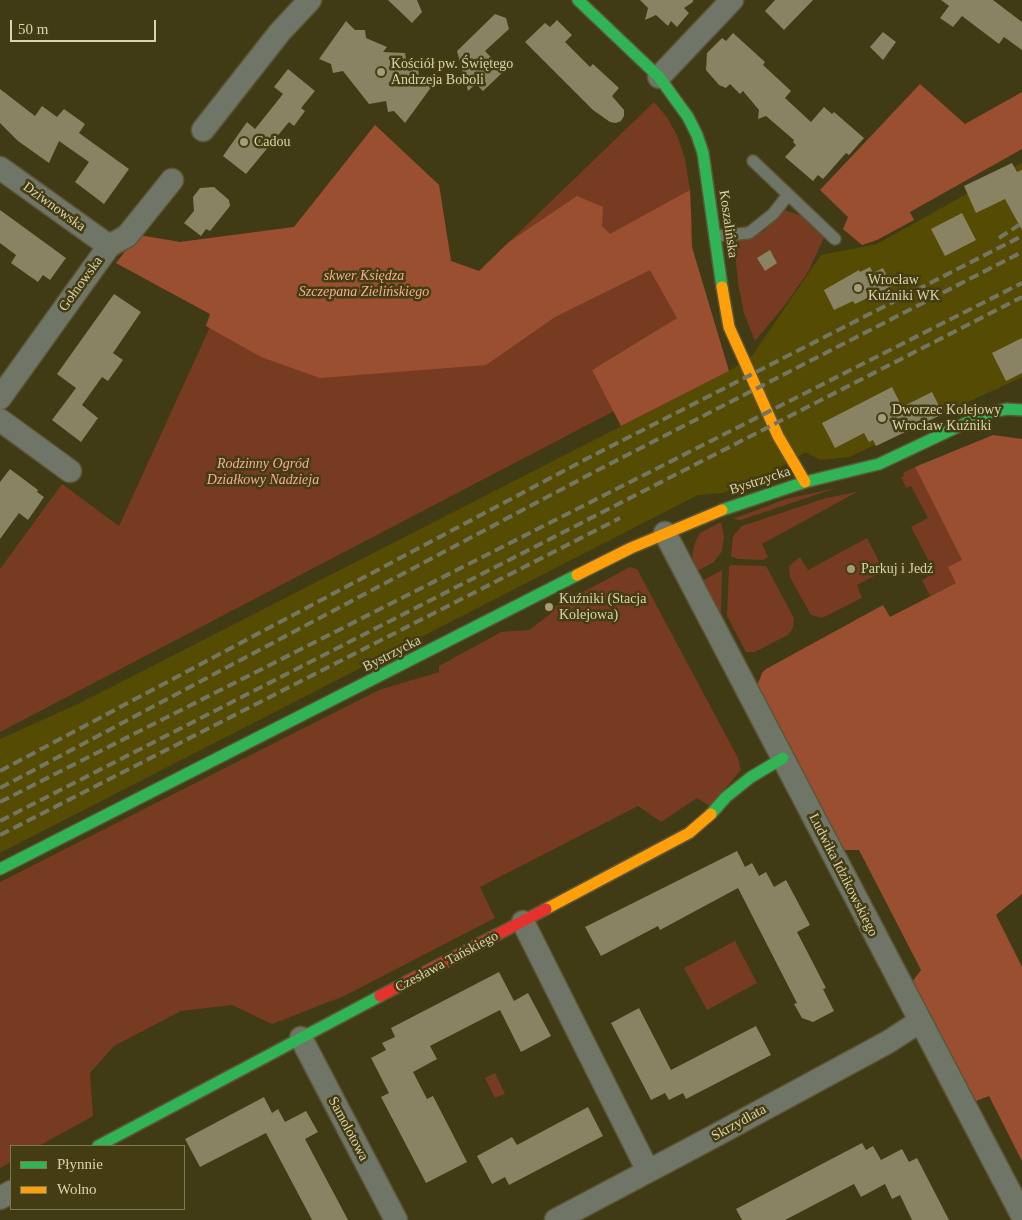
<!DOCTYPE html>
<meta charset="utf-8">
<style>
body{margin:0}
#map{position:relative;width:1022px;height:1220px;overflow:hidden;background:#403a15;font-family:Georgia,serif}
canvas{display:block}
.legend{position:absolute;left:10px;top:1145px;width:175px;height:65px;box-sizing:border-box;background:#443c12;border:1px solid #807850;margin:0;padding:6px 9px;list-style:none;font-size:15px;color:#dad3ad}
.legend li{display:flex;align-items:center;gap:10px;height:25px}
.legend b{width:25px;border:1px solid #807850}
.scale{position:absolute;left:10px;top:20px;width:146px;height:22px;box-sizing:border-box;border:2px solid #dad3ad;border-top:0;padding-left:6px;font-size:15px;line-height:18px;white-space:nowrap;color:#dad3ad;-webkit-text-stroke:4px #443c12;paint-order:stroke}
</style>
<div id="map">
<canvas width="1022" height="1220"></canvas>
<ul class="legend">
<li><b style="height:6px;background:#30b455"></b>Płynnie</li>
<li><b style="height:6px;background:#ff9f0a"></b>Wolno</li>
</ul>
<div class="scale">50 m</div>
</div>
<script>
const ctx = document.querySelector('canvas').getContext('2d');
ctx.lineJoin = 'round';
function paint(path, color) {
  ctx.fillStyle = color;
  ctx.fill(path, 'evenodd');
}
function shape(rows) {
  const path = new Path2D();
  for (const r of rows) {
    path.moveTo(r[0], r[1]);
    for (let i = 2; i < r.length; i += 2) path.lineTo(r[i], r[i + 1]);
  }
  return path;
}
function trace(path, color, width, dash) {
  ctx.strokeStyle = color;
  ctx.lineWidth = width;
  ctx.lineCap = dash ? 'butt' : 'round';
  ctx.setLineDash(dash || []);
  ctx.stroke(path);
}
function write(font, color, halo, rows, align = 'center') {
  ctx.font = font + ' Georgia,serif';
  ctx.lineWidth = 5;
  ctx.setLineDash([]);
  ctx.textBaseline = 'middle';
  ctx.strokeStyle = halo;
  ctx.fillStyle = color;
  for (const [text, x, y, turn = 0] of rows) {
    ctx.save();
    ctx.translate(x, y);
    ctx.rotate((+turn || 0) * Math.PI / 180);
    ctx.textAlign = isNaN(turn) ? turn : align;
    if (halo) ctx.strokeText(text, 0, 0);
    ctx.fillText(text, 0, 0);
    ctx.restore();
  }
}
paint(shape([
 [1022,163,1022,377,849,457,820,460,806,452,759,480,723,493,698,495,0,853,0,739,80,703,729,371,752,356,821,255,877,244]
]), '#564b03');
paint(shape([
 [654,102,666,116,677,135,685,159,690,190,692,226,677,318,592,370,614,411,0,732,0,569,62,484,119,526,210,327,206,326,210,314,116,263,138,235,180,242,294,227,375,125,439,185,451,261,479,271],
 [784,210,802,216,824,238,808,272,785,305,755,341,744,313,738,283,734,241,763,232],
 [915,467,962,560,956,583,930,596,922,580,935,573,911,527,928,518,911,486,906,488,901,477,904,476,903,473],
 [836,488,741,520,733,519,786,499],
 [857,492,762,544,768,557,763,560,738,559,731,556,733,536,742,526,826,498],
 [721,522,724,536,722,551,714,562,697,571,692,556,695,542,700,533],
 [867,538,884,571,857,585,862,598,822,618,811,615,790,577,789,566,800,557,808,570],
 [731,565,766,566,794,618,793,628,788,635,755,652,746,652,727,616,729,567],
 [630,567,637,569,738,758,741,770,710,806,697,798,661,822,638,806,480,887,495,918,344,996,272,1024,232,1005,181,1011,114,1046,90,1073,93,1116,39,1146,11,1146,11,1162,0,1168,0,882,379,690,439,672,439,666,501,632,529,630,549,615,555,607],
 [722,570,721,618,702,581],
 [735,941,757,983,707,1010,684,968],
 [495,1073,505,1094,495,1098,485,1078]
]), '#773b22');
paint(shape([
 [920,84,965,124,1022,92,1022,149,910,212,914,220,877,240,862,245,843,229,848,217,820,190],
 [375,125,439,185,451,261,479,271,509,242,577,196,603,207,602,226,610,234,690,190,692,247,729,371,621,426,592,370,677,318,650,270,555,317,486,365,320,378,261,357,206,326,210,314,116,263,138,235,180,242,294,227],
 [993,435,1022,439,1022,894,996,915,1022,967,1022,1161,989,1096,976,1101,912,982,921,970,859,850,843,850,757,686,762,673,766,669,883,605,890,617,956,583,948,567,962,560,915,467]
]), '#9b4f31');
paint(shape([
 [388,0,417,0,422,12,412,23],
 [640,0,693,0,693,2,684,8,689,13,677,27,671,21,668,26,656,15,645,20,648,8],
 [775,0,813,0,784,30,765,11],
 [941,0,993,0,1022,22,1022,50,1004,37,999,44,962,16,953,27,940,18,949,6],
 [495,14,506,18,509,29,485,51,502,69,500,71,502,73,483,91,476,84,468,91,457,51],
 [557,20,572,35,565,42,590,67,593,64,619,88,612,96,624,110,624,116,621,121,616,123,610,122,593,110,525,42,545,23,550,27],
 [346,21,355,30,365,30,366,38,387,47,383,52,405,53,408,71,418,69,419,75,435,82,405,123,394,111,388,112,386,101,369,104,343,71,333,73,331,64,319,59],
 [883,32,896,42,883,60,870,47],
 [733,33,765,62,763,65,791,91,785,98,811,122,824,107,832,114,834,112,864,138,849,155,846,153,823,179,818,175,813,181,785,157,796,145,793,142,794,140,766,116,758,119,759,110,743,91,740,94,730,84,726,88,719,85,706,70,707,53,722,38,726,41],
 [288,69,315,91,301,108,305,111,294,126,289,122,246,174,223,156,247,122,255,129,283,94,274,87],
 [0,89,35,116,42,106,57,117,64,109,85,124,79,133,129,169,104,204,75,182,89,162,59,141,49,163,18,141,0,123],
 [1012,163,1017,172,1022,170,1022,230,1005,199,976,213,964,186],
 [214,187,229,200,230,206,210,231,206,229,201,236,184,223,194,211,193,197,200,188],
 [0,210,66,258,50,280,43,275,38,282,11,263,16,255,0,243],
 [962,213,976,240,945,256,931,229],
 [770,250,777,263,765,271,757,258],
 [870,267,873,273,883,268,892,286,855,304,853,301,834,310,824,290,859,270,860,272],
 [114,294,141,312,113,353,123,360,108,381,102,377,82,405,98,418,81,442,52,420,76,388,57,374],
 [1022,338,1022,373,1006,381,992,353],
 [892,387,902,407,932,392,943,414,876,446,873,440,869,442,864,433,835,448,822,423],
 [10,469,38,490,37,492,44,497,28,520,19,513,0,539,0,482],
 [737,851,745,867,752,863,759,876,766,872,774,887,786,880,810,925,797,932,826,988,823,989,834,1011,813,1022,802,1018,794,1004,797,1003,738,888,660,930,658,926,601,956,585,927],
 [499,972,514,1001,528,993,551,1036,521,1052,500,1010,430,1046,437,1059,413,1072,427,1099,433,1096,467,1162,426,1183,381,1097,389,1093,371,1058,386,1050,382,1043,395,1037,391,1028],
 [639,1008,671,1070,756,1026,771,1055,686,1099,683,1093,669,1100,665,1093,651,1100,611,1023],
 [264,1097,272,1113,278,1109,285,1122,306,1111,318,1132,305,1139,348,1220,312,1220,266,1133,200,1167,185,1139],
 [588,1107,603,1136,509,1185,505,1177,492,1184,477,1156,512,1137,517,1145],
 [862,1143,866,1150,873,1146,881,1160,902,1149,909,1162,917,1158,949,1220,912,1220,900,1195,892,1199,885,1184,861,1197,854,1184,785,1220,742,1220,736,1209]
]), '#898363');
const lane = shape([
 [753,161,835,239],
 [715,236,749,233,773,214,788,195]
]);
const street = shape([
 [659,77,732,0],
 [203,130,280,32,310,0],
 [0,168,109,246],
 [0,398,109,246,127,236,172,180],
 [0,420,70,471],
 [665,533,1022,1215],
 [523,922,648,1171],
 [301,1038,396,1220],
 [0,1198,11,1192],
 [556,1220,707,1140,888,1042,919,1022]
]);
const fast = shape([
 [578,0,659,77,688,117,697,135,703,153,722,287],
 [722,510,805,482,879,464,987,413,1007,409,1022,410],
 [711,814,726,797,751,777,783,758],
 [0,869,577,575],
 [98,1146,380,996]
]);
const slow = shape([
 [722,287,729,327,778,436,805,482],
 [577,575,631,548,722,510],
 [546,909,689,833,711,814]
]);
const jam = shape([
 [380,996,546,909]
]);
trace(lane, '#5c5637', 14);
trace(street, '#5c5637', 25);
trace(fast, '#5c5637', 14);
trace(slow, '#5c5637', 14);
trace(jam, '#5c5637', 14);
trace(lane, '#707667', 11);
trace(street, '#707667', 22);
trace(fast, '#30b455', 11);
trace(slow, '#ff9f0a', 11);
trace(jam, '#e5322d', 11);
trace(shape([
 [999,238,1022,223],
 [0,771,588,458,1022,236],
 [0,788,596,471,1022,252],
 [0,802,1022,283],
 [0,821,1022,297],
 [0,835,620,518]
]), '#737663', 4, [10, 5]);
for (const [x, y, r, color] of [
 [381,72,5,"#a49d78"],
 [244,142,5,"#a49d78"],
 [858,288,5,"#a49d78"],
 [882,418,5,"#a49d78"],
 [851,569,5,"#a49d78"],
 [549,607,5,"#a49d78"]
]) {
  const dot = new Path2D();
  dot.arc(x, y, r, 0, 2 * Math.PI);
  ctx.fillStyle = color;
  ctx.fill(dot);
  trace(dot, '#443c12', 2);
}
write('14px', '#dad3ad', '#443c12', [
 ["Kościół pw. Świętego",391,64],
 ["Andrzeja Boboli",391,80],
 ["Cadou",254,142],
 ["Wrocław",868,280],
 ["Kuźniki WK",868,296],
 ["Dworzec Kolejowy",892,410],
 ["Wrocław Kuźniki",892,426],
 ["Parkuj i Jedź",861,569],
 ["Kuźniki (Stacja",559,599],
 ["Kolejowa)",559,615]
], 'left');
write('14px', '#dad3ad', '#443c12', [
 ["Dziwnowska",54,207,36],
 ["Koszalińska",728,224,82],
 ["Gołnowska",81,284,-54],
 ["Bystrzycka",760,481,-18],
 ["Bystrzycka",392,654,-27],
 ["Ludwika Idzikowskiego",843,875,63],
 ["Czesława Tańskiego",447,962,-28],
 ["Skrzydlata",739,1123,-29],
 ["Samolotowa",348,1129,62]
]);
write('italic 14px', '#f4ac95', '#443c12', [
 ["skwer Księdza",364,276],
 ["Szczepana Zielińskiego",364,292],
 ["Rodzinny Ogród",263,464],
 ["Działkowy Nadzieja",263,480]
]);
</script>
